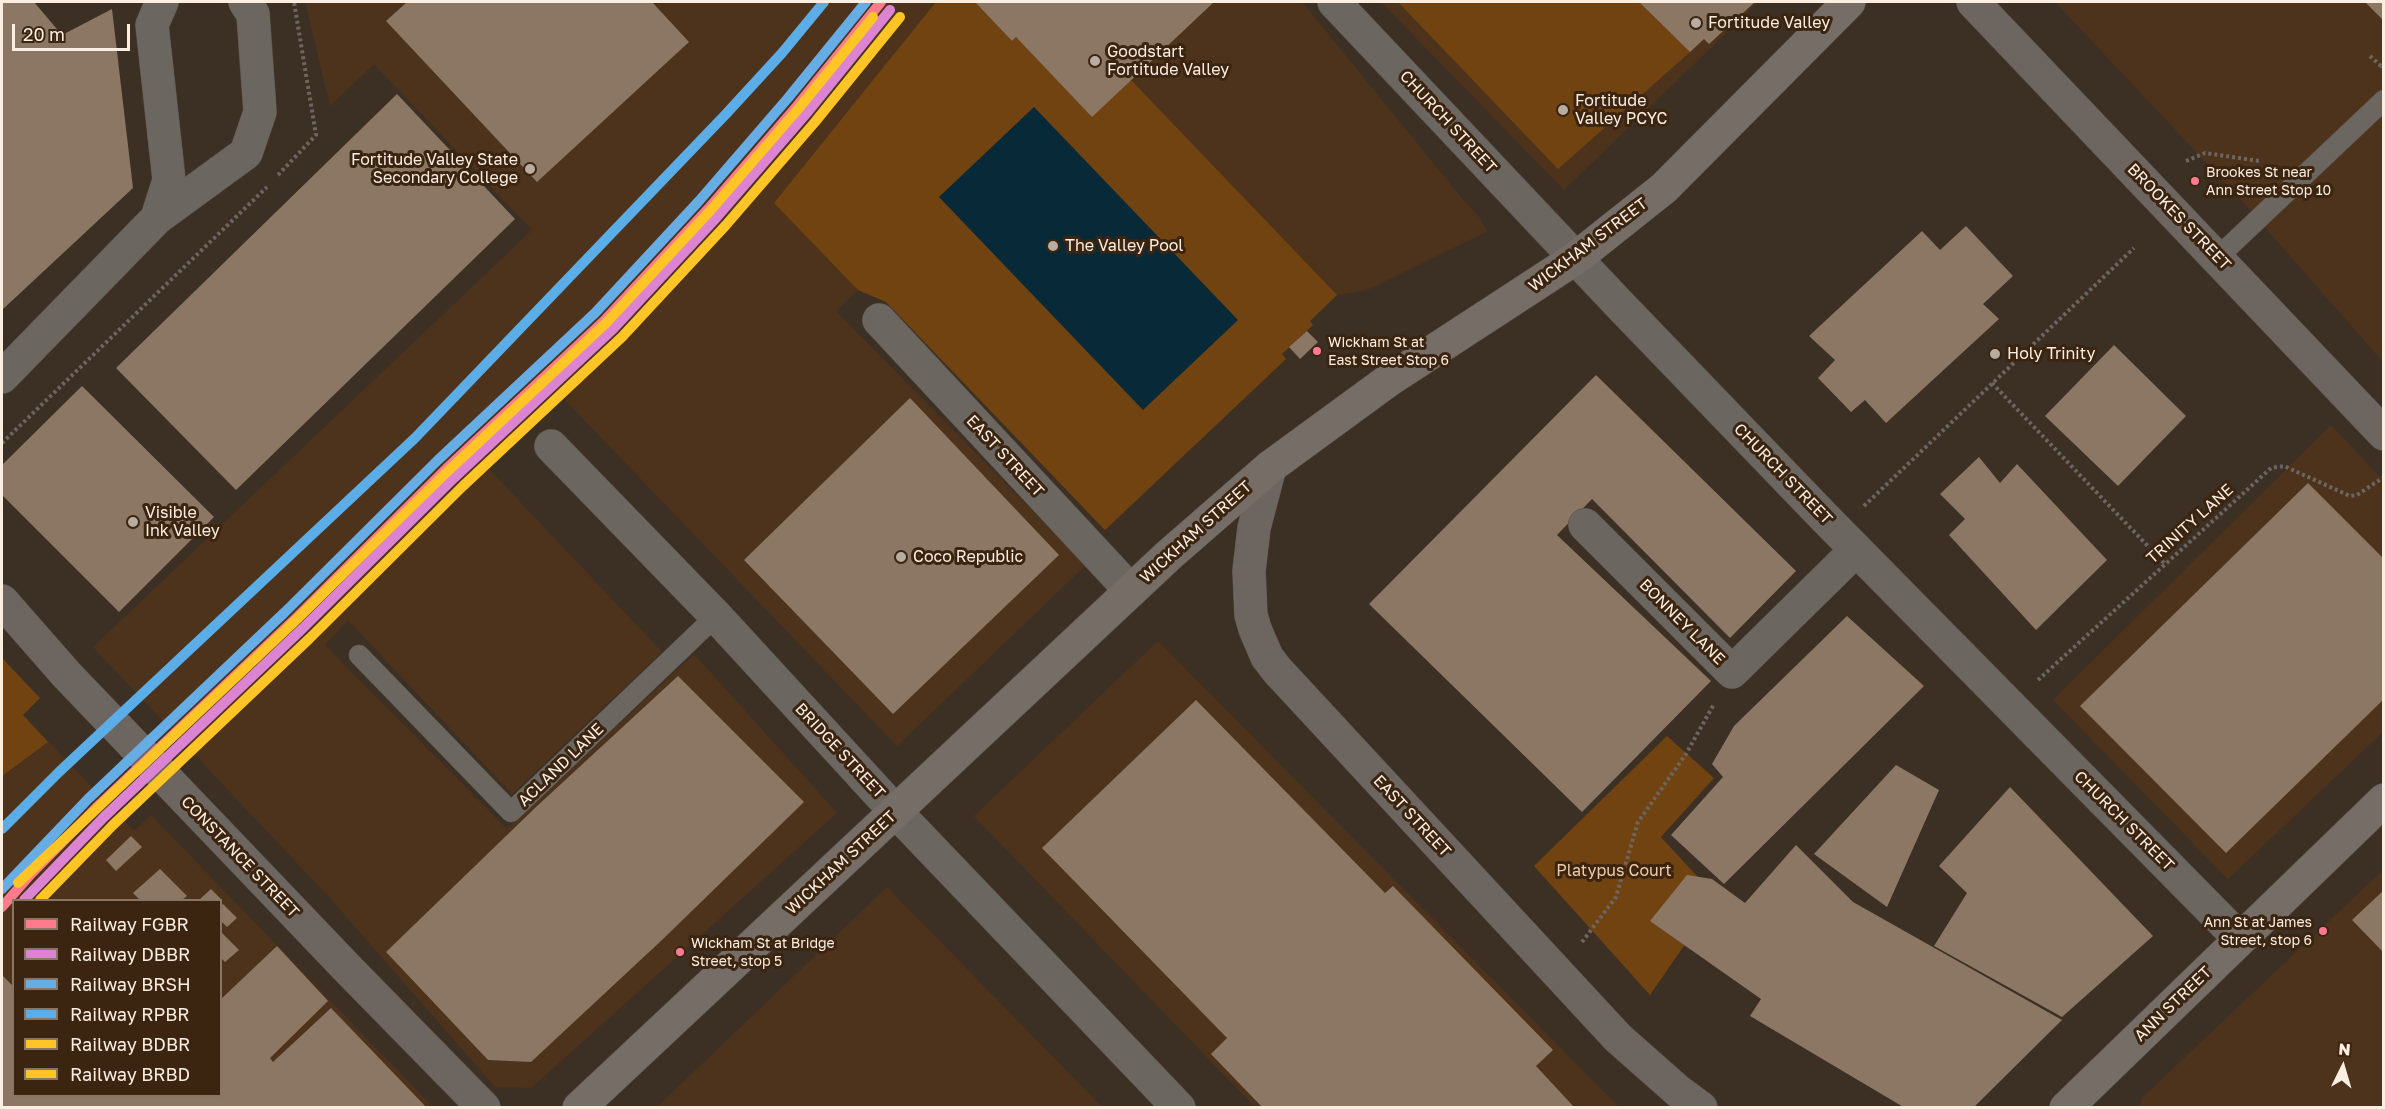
<!DOCTYPE html>
<style>
body{margin:0}
#map{position:relative;width:2385px;height:1109px;overflow:hidden;background:#3c3025;font-family:"Golos Text",sans-serif}
canvas{display:block}
.frame{position:absolute;inset:0;border:3px solid #fdeee2;pointer-events:none}
.legend{position:absolute;left:12px;top:899px;width:210px;height:198px;box-sizing:border-box;background:#3b2511;border:2px solid #897565;margin:0;padding:8px 10px;list-style:none;font-size:18px;color:#fdeee2}
.legend li{display:flex;align-items:center;gap:12px;height:30px}
.legend b{width:30px;border:2px solid #897565}
.north{position:absolute;left:2313px;top:1037px;width:60px;height:60px;-webkit-text-stroke:4px #3b2511;paint-order:stroke;rotate:5deg;font-size:16px;font-weight:700;line-height:24px;text-align:center;color:#fdeee2}
.north::after{content:'';display:block;margin:auto;width:21px;height:27px;background:#fdeee2;clip-path:polygon(50% 0,100% 100%,50% 72%,0 100%)}
.scale{position:absolute;left:12px;top:24px;width:118px;height:27px;box-sizing:border-box;border:3px solid #fdeee2;border-top:0;padding-left:8px;font-size:18px;line-height:21px;white-space:nowrap;color:#fdeee2;-webkit-text-stroke:4px #3b2511;paint-order:stroke}
</style>
<div id="map">
<canvas width="2385" height="1109"></canvas>
<div class="frame"></div>
<ul class="legend">
<li><b style="height:8px;background:#fe7b8e"></b>Railway FGBR</li>
<li><b style="height:8px;background:#dc84d2"></b>Railway DBBR</li>
<li><b style="height:8px;background:#66ace5"></b>Railway BRSH</li>
<li><b style="height:8px;background:#5bade8"></b>Railway RPBR</li>
<li><b style="height:8px;background:#ffc425"></b>Railway BDBR</li>
<li><b style="height:8px;background:#ffc425"></b>Railway BRBD</li>
</ul>
<div class="north">N</div>
<div class="scale">20 m</div>
</div>
<script>
const ctx = document.querySelector('canvas').getContext('2d');
ctx.lineJoin = 'round';
function paint(path, color) {
  ctx.fillStyle = color;
  ctx.fill(path, 'evenodd');
}
function shape(rows) {
  const path = new Path2D();
  for (const r of rows) {
    path.moveTo(r[0], r[1]);
    for (let i = 2; i < r.length; i += 2) path.lineTo(r[i], r[i + 1]);
  }
  return path;
}
function trace(path, color, width, dash) {
  ctx.strokeStyle = color;
  ctx.lineWidth = width;
  ctx.lineCap = dash ? 'butt' : 'round';
  ctx.setLineDash(dash || []);
  ctx.stroke(path);
}
function write(font, color, halo, rows, align = 'center') {
  ctx.font = font + ' "Golos Text",sans-serif';
  ctx.lineWidth = 6;
  ctx.setLineDash([]);
  ctx.textBaseline = 'middle';
  ctx.strokeStyle = halo;
  ctx.fillStyle = color;
  for (const [text, x, y, turn = 0] of rows) {
    ctx.save();
    ctx.translate(x, y);
    ctx.rotate((+turn || 0) * Math.PI / 180);
    ctx.textAlign = isNaN(turn) ? turn : align;
    if (halo) ctx.strokeText(text, 0, 0);
    ctx.fillText(text, 0, 0);
    ctx.restore();
  }
}
paint(shape([
 [305,2,1302,2,1465,202,1481,219,1480,220,1488,231,1367,290,1337,295,1310,321,1313,325,1282,354,1286,359,1105,530,886,302,858,290,836,311,1086,565,897,746,562,397,487,467,662,652,512,794,348,620,325,645,507,829,694,654,837,813,531,1088,495,1087,329,897,93,647,532,230,374,64,330,106],
 [1381,2,1758,2,1564,190],
 [2055,2,2383,2,2383,362,2234,192],
 [2331,425,2383,480,2383,732,2228,879,2053,700],
 [1158,641,1619,1107,1255,1107,974,816],
 [2,658,40,698,23,715,134,831,151,815,433,1107,2,1107],
 [14,900,220,900,220,1096,14,1096],
 [2383,870,2383,1107,2138,1108,2145,1095],
 [887,887,1102,1107,657,1107]
]), '#4d331b');
paint(shape([
 [936,2,975,2,1012,41,1016,37,1131,80,1337,295,1310,321,1313,325,1282,354,1286,359,1105,530,886,302,858,290,774,203],
 [1398,2,1639,2,1690,52,1558,169],
 [2,658,40,698,23,715,48,742,2,776],
 [1667,736,1714,778,1661,837,1717,898,1650,995,1534,866]
]), '#714310');
paint(shape([
 [1034,107,1238,320,1143,410,939,197]
]), '#082937');
paint(shape([
 [2,2,34,2,62,35,112,9,133,188,2,310],
 [407,2,652,2,689,42,537,182,386,21],
 [975,2,1214,2,1092,117,1016,37,1012,41],
 [1639,2,1755,2,1709,44,1704,39,1690,52],
 [2365,2,2384,2,2384,21],
 [397,94,515,219,236,490,116,368],
 [1966,226,2013,276,1983,304,1999,319,1886,423,1865,400,1851,412,1818,378,1835,360,1809,336,1922,231,1940,250],
 [1307,331,1318,342,1300,359,1289,347],
 [2114,345,2186,416,2118,486,2045,416],
 [1596,375,1796,571,1730,638,1592,499,1557,535,1711,681,1582,812,1369,604],
 [82,386,214,517,119,612,2,495,2,465],
 [910,398,1059,555,893,714,744,560],
 [1979,457,2000,483,2017,464,2107,560,2036,630,1949,535,1965,519,1940,494],
 [2308,483,2384,559,2384,699,2226,853,2080,706],
 [1847,616,1924,686,1724,884,1671,835,1723,777,1712,764,1734,726],
 [678,676,804,802,662,940,531,1062,488,1060,386,952,536,807],
 [1196,700,1385,893,1393,886,1553,1050,1536,1066,1575,1108,1263,1108,1211,1054,1227,1038,1042,848],
 [1896,765,1939,790,1887,907,1814,854],
 [2010,787,2153,936,2062,1017,1934,946,1967,893,1939,866],
 [131,836,142,847,116,871,106,860],
 [1796,845,1853,902,2062,1020,1973,1108,1905,1108,1750,1016,1761,999,1650,921,1687,875,1712,879,1745,903],
 [160,869,187,896,182,900,140,900,133,893],
 [211,889,222,900,199,900],
 [2384,890,2384,953,2352,920],
 [223,904,237,918,227,927,220,920,220,907],
 [220,931,239,950,225,962,220,957],
 [277,946,328,1001,270,1058,273,1062,331,1008,427,1108,2,1108,2,975,14,987,14,1096,220,1096,220,1000]
]), '#8b7764');
const lane = shape([
 [2218,257,2384,100],
 [359,655,511,812,716,616]
]);
const street = shape([
 [1334,2,1618,303,1825,518,2240,939],
 [157,218,169,180,152,25,162,2],
 [879,320,1131,591],
 [2,377,157,218,246,153,260,112,253,14,245,2],
 [551,446,716,616,896,812,1179,1108],
 [1585,525,1732,672,1856,550]
]);
const secondary = shape([
 [1973,2,2384,434],
 [1270,467,1254,528,1249,571,1251,615,1255,629,1267,657,1277,670,1618,1038,1678,1091,1701,1108],
 [2,601,66,674,347,968,484,1108]
]);
const primary = shape([
 [579,1108,1169,555,1270,467,1389,380,1576,258,1664,188,1849,2],
 [2066,1108,2384,800]
]);
trace(lane, '#594e45', 21);
trace(street, '#594e45', 34);
trace(secondary, '#594e45', 34);
trace(primary, '#594e45', 34);
trace(shape([
 [2370,56,2381,66,2384,64],
 [2186,161,2205,153,2259,161],
 [278,175,316,135,294,2],
 [1992,383,2164,563],
 [2,443,267,187],
 [1864,506,2134,248],
 [2038,680,2271,468,2284,466,2350,496,2357,495,2384,477],
 [1582,942,1616,897,1638,822,1686,754,1714,704]
]), '#6d6660', 4, [3, 3]);
trace(lane, '#6b6660', 20);
trace(street, '#6b6660', 33);
trace(secondary, '#6d6660', 33);
trace(primary, '#756d66', 33);
trace(shape([
 [2,907,31,874,96,808,293,621,446,469,604,321,708,209,797,106,881,2]
]), '#fe7b8e', 10);
trace(shape([
 [24,900,104,817,301,630,454,478,613,329,717,217,806,114,890,10]
]), '#dc84d2', 10);
trace(shape([
 [2,889,88,799,285,612,438,460,595,313,699,201,788,98,866,2]
]), '#66ace5', 10);
trace(shape([
 [2,829,59,772,415,438,726,114,782,53,824,2]
]), '#5bade8', 10);
trace(shape([
 [40,900,113,825,310,638,463,486,622,337,726,225,815,122,900,17]
]), '#ffc425', 10);
trace(shape([
 [18,883,294,622,448,471,606,323,710,211,799,108,873,17]
]), '#ffc425', 10);
for (const [x, y, r, color] of [
 [1696,23,6,"#b9aca0"],
 [1095,61,6,"#b9aca0"],
 [1563,110,6,"#b9aca0"],
 [530,169,6,"#b9aca0"],
 [2195,181,5,"#fe7a93"],
 [1053,246,6,"#b9aca0"],
 [1317,351,5,"#fe7a93"],
 [1995,354,6,"#b9aca0"],
 [133,522,6,"#b9aca0"],
 [901,557,6,"#b9aca0"],
 [2323,931,5,"#fe7a93"],
 [680,952,5,"#fe7a93"]
]) {
  const dot = new Path2D();
  dot.arc(x, y, r, 0, 2 * Math.PI);
  ctx.fillStyle = color;
  ctx.fill(dot);
  trace(dot, '#3b2511', 2);
}
write('14px', '#fdeee2', '#3b2511', [
 ["Brookes St near",2206,173],
 ["Ann Street Stop 10",2206,191],
 ["Wickham St at",1328,343],
 ["East Street Stop 6",1328,361],
 ["Ann St at James",2312,923,"right"],
 ["Street, stop 6",2312,941,"right"],
 ["Wickham St at Bridge",691,944],
 ["Street, stop 5",691,962]
], 'left');
write('16px', '#fdeee2', '#3b2511', [
 ["Fortitude Valley",1708,23],
 ["Goodstart",1107,52],
 ["Fortitude Valley",1107,70],
 ["Fortitude",1575,101],
 ["Valley PCYC",1575,119],
 ["Fortitude Valley State",518,160,"right"],
 ["Secondary College",518,178,"right"],
 ["The Valley Pool",1065,246],
 ["Holy Trinity",2007,354],
 ["Visible",145,513],
 ["Ink Valley",145,531],
 ["Coco Republic",913,557]
], 'left');
write('16px', '#fdeee2', '#3b2511', [
 ["CHURCH STREET",1448,122,47],
 ["BROOKES STREET",2179,217,46],
 ["WICKHAM STREET",1588,245,-37],
 ["EAST STREET",1005,456,47],
 ["CHURCH STREET",1783,474,46],
 ["TRINITY LANE",2190,524,-42],
 ["WICKHAM STREET",1196,532,-42],
 ["BONNEY LANE",1682,622,45],
 ["BRIDGE STREET",840,751,47],
 ["ACLAND LANE",561,765,-44],
 ["EAST STREET",1412,816,47],
 ["CHURCH STREET",2124,821,45],
 ["CONSTANCE STREET",240,857,46],
 ["WICKHAM STREET",841,863,-43],
 ["ANN STREET",2173,1004,-44]
]);
write('16px', '#f1caa8', '#3b2511', [
 ["Platypus Court",1614,871]
]);
</script>
